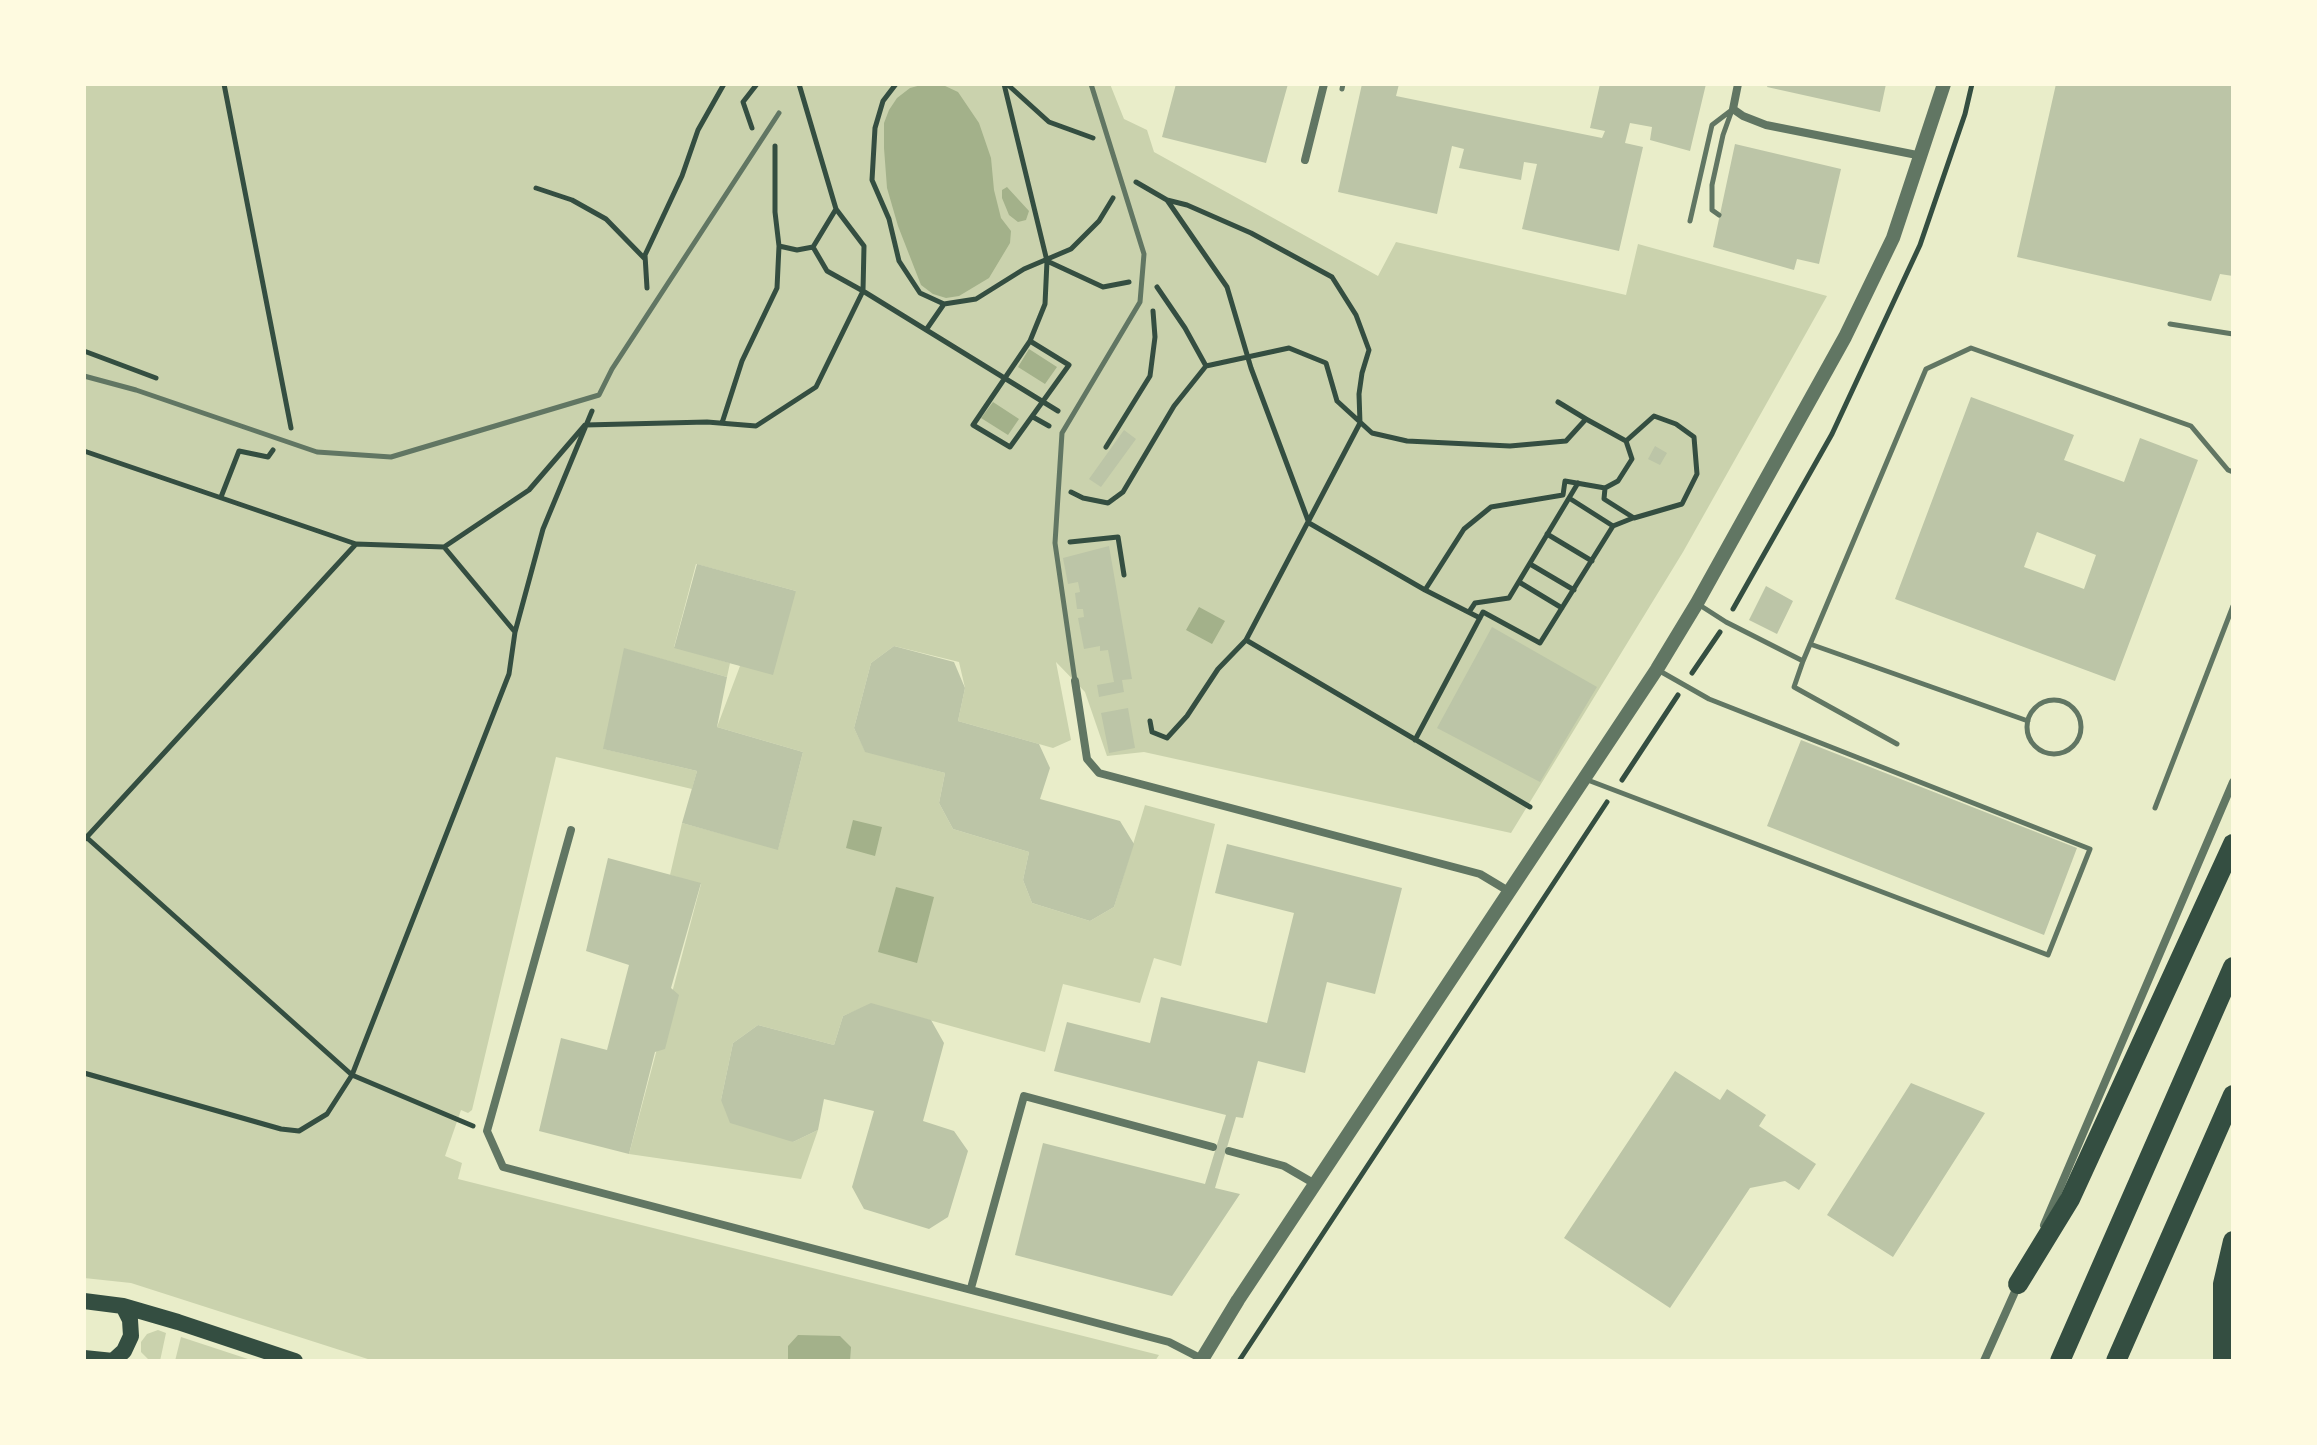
<!DOCTYPE html>
<style>
body{margin:0}
#map{position:relative;width:2317px;height:1445px;overflow:hidden;background:#e9edc9;font-family:Barlow,sans-serif}
canvas{display:block}
.frame{position:absolute;inset:0;border:86px solid #fefae0;pointer-events:none}
</style>
<div id="map">
<canvas width="2317" height="1445"></canvas>
<div class="frame"></div>
</div>
<script>
const ctx = document.querySelector('canvas').getContext('2d');
ctx.lineJoin = 'round';
function paint(path, color) {
  ctx.fillStyle = color;
  ctx.fill(path, 'evenodd');
}
function shape(rows) {
  const path = new Path2D();
  for (const r of rows) {
    if (r.length === 3) {
      path.moveTo(r[0] + r[2], r[1]);
      path.arc(r[0], r[1], r[2], 0, 2 * Math.PI);
      continue;
    }
    path.moveTo(r[0], r[1]);
    for (let i = 2; i < r.length; i += 2) path.lineTo(r[i], r[i + 1]);
  }
  return path;
}
function trace(path, color, width, dash) {
  ctx.strokeStyle = color;
  ctx.lineWidth = width;
  ctx.lineCap = dash ? 'butt' : 'round';
  ctx.setLineDash(dash || []);
  ctx.stroke(path);
}
paint(shape([
 [84,84,1110,84,1124,119,1147,130,1154,152,1378,276,1396,242,1626,295,1638,244,1827,296,1683,552,1511,833,1144,752,1107,756,1085,692,1056,662,1071,740,1053,748,958,721,965,688,959,662,894,646,871,663,854,728,865,751,945,773,939,803,953,829,1029,852,1023,880,1032,903,1090,921,1114,907,1145,805,1215,824,1181,966,1154,958,1140,1003,1063,984,1045,1052,871,1004,843,1016,834,1045,758,1025,733,1043,721,1100,793,1142,818,1130,801,1179,629,1154,701,884,670,875,682,823,778,849,803,752,717,727,740,666,796,591,696,564,674,647,730,663,727,677,625,649,604,749,697,771,692,789,556,757,472,1110,468,1113,461,1110,445,1156,462,1163,458,1179,1159,1355,1155,1361,374,1361,131,1283,84,1278],
 [158,1330,166,1333,160,1361,150,1361,141,1352,141,1342,147,1334],
 [181,1337,254,1361,175,1361]
]), '#cad2ad');
paint(shape([
 [925,84,943,85,958,92,979,123,991,158,994,190,1001,218,1011,231,1010,243,989,278,959,296,946,298,933,294,921,285,898,226,887,188,884,148,884,123,889,110,897,98,910,88],
 [1007,187,1029,211,1026,220,1018,222,1009,215,1002,198,1002,190],
 [1029,349,1057,367,1045,384,1018,367],
 [993,402,1019,419,1008,435,981,418],
 [1199,607,1225,621,1212,644,1186,630],
 [853,820,882,827,875,856,846,848],
 [896,887,934,897,917,963,878,952],
 [798,1335,840,1336,851,1347,850,1361,788,1361,788,1346]
]), '#a3b18a');
paint(shape([
 [1176,84,1288,84,1266,163,1162,137],
 [1362,84,1399,84,1396,96,1602,138,1605,131,1590,128,1600,84,1706,84,1690,151,1650,140,1652,127,1630,123,1625,143,1643,147,1619,251,1522,229,1537,164,1524,162,1521,180,1459,168,1464,149,1452,146,1437,214,1338,192],
 [1768,84,1886,84,1880,112,1767,87],
 [2056,84,2233,84,2233,276,2220,274,2211,301,2017,257],
 [1735,144,1841,169,1819,264,1797,259,1794,270,1713,247],
 [1971,397,2074,435,2064,460,2124,482,2140,438,2198,460,2115,681,1895,599],
 [2037,532,2096,555,2084,589,2024,567],
 [1124,430,1136,439,1101,487,1089,479],
 [1655,446,1667,453,1660,465,1648,459],
 [1109,546,1132,679,1122,680,1124,692,1099,697,1097,685,1114,682,1108,650,1100,651,1100,646,1084,649,1078,618,1084,617,1083,609,1077,609,1075,593,1080,592,1078,582,1068,584,1063,558],
 [697,564,796,591,773,675,674,648],
 [1766,586,1793,601,1777,634,1749,620],
 [1492,627,1597,687,1540,782,1437,728],
 [894,646,954,662,965,688,958,721,1039,744,1050,768,1040,799,1120,821,1134,844,1114,907,1090,921,1032,903,1023,880,1029,852,953,829,939,803,945,773,865,752,854,728,871,663],
 [624,648,727,677,717,727,803,752,778,850,682,823,697,771,603,749],
 [1128,708,1135,748,1109,753,1101,713],
 [1801,740,2077,848,2044,935,1767,826],
 [1227,844,1402,888,1375,994,1327,982,1305,1073,1258,1061,1243,1118,1236,1117,1215,1188,1240,1194,1172,1296,1015,1255,1043,1143,1205,1184,1226,1115,1054,1071,1067,1022,1150,1043,1161,997,1267,1023,1294,913,1215,893],
 [608,858,701,883,671,988,679,995,665,1049,655,1052,629,1154,539,1131,561,1038,607,1050,629,965,586,951],
 [871,1003,931,1020,944,1043,923,1121,954,1131,968,1151,948,1217,929,1229,864,1209,852,1187,874,1111,824,1099,818,1130,793,1142,730,1123,721,1100,733,1043,758,1025,834,1045,843,1016],
 [1675,1071,1720,1100,1727,1089,1766,1115,1759,1126,1816,1164,1799,1190,1785,1181,1750,1188,1670,1308,1564,1238],
 [1911,1083,1985,1113,1893,1257,1827,1215]
]), '#bcc5a7');
trace(shape([
 [224,84,291,428],
 [799,84,836,209],
 [896,84,883,101,875,128,872,180,889,219,899,261,920,293,944,304,976,299,1024,269,1071,249,1099,221,1113,198],
 [1004,84,1047,261,1045,304,1030,341,973,425,1010,447,1069,365,1030,341],
 [1007,84,1049,122,1093,138],
 [752,128,743,102,757,84],
 [1136,182,1167,200,1227,287,1251,368,1309,523,1425,590,1480,618],
 [536,188,572,200,606,219,645,259],
 [836,209,864,246,863,291,827,271,813,247,836,209],
 [779,246,797,250,813,247],
 [1047,261,1103,287,1129,282],
 [647,288,645,255,682,176,698,130,724,84],
 [926,330,944,304],
 [84,351,156,378],
 [1206,366,1289,348,1326,363,1337,401,1372,433,1407,441,1510,446,1566,441,1586,419,1558,402],
 [1033,417,1049,426],
 [722,423,742,361,777,288,779,246,775,212,775,146],
 [1106,447,1150,376,1155,337,1153,311],
 [84,451,356,544,84,840],
 [1605,488,1618,481,1632,459,1626,441],
 [1071,492,1083,498,1108,503,1123,492,1174,406,1206,366,1185,328,1157,287],
 [221,497,239,451,268,457,273,450],
 [1569,498,1613,526],
 [1547,534,1592,561],
 [1070,542,1118,537,1124,575],
 [356,544,444,547,515,632],
 [444,547,529,490,585,425,707,422,756,426,816,387,863,291,1058,411],
 [1530,564,1574,590],
 [1519,582,1562,608],
 [1425,590,1464,529,1491,507,1563,495,1565,481,1605,488,1604,499,1634,518,1682,504,1697,474,1694,437,1676,424,1654,416,1626,441,1586,419],
 [1733,609,1832,434,1920,245,1965,114,1972,84],
 [1469,612,1475,603,1509,598,1578,483],
 [1246,640,1530,807],
 [1692,673,1720,632],
 [1150,721,1152,732,1167,738,1187,716,1218,669,1246,640,1360,423,1359,394,1362,373,1369,350,1356,315,1332,277,1251,233,1187,205,1167,200],
 [1415,740,1483,612,1540,643,1613,526,1633,518],
 [1622,780,1678,695],
 [85,836,352,1075,473,1126],
 [84,1073,281,1129,299,1131,327,1114,352,1075,509,674,515,632,543,529,592,411],
 [1239,1361,1607,802]
]), '#344e41', 5);
trace(shape([
 [1342,89,1343,84],
 [1719,215,1712,210,1712,185,1723,135,1732,110],
 [1690,221,1712,125,1733,109],
 [2170,324,2233,334],
 [84,376,136,390,317,452,391,457,599,395,612,369,779,113],
 [1698,604,1726,622,1803,661,1794,687,1897,744],
 [1810,644,2028,721],
 [1803,661,1926,369,1971,348,2191,426,2228,470,2233,472],
 [1075,681,1055,543,1062,433,1140,302,1144,254,1091,84],
 [2054,727,27],
 [1585,779,2048,955,2090,849,1709,699,1658,670],
 [2155,808,2233,606]
]), '#617663', 5);
trace(shape([
 [1738,84,1733,109,1743,116,1766,125,1922,156],
 [1305,160,1324,84],
 [1075,681,1087,759,1099,773,1480,874,1510,892],
 [571,830,487,1131,503,1167,1169,1342,1202,1359],
 [1229,1151,1284,1166,1315,1184],
 [2044,1225,2233,782],
 [971,1288,1024,1096,1213,1147],
 [1984,1361,2018,1285]
]), '#617663', 8);
trace(shape([
 [1201,1361,1238,1300,1657,669,1697,603,1845,337,1893,238,1944,84]
]), '#617663', 14);
trace(shape([
 [84,1301,123,1306,178,1322,295,1361],
 [84,1358,113,1361,124,1351,131,1336,130,1320,123,1306]
]), '#344e41', 16);
trace(shape([
 [2018,1284,2070,1199,2233,844],
 [2060,1361,2233,967],
 [2116,1361,2233,1095],
 [2223,1361,2223,1284,2233,1241]
]), '#344e41', 20);
</script>
